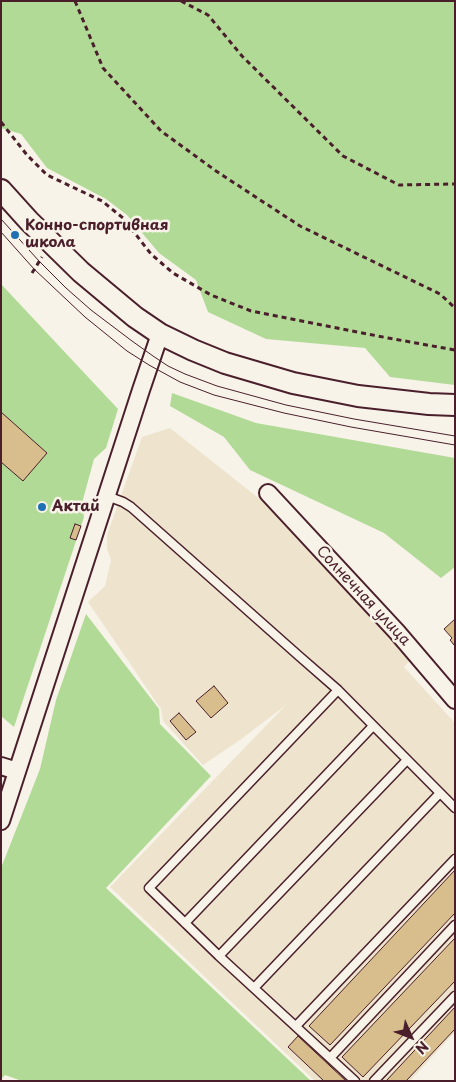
<!DOCTYPE html>
<meta charset="utf-8">
<style>
body{margin:0}
#map{position:relative;width:456px;height:1082px;overflow:hidden;background:#f7f3e8;font-family:"Playpen Sans",sans-serif}
canvas{display:block}
.frame{position:absolute;inset:0;border:2px solid #4a1f2b;pointer-events:none}
.north{position:absolute;left:386px;top:1012px;width:50px;height:50px;-webkit-text-stroke:4px #f7f3e8;paint-order:stroke;rotate:134deg;font-size:14px;font-weight:700;line-height:20px;text-align:center;color:#4a1f2b}
.north::after{content:'';display:block;margin:auto;width:18px;height:22px;background:#4a1f2b;clip-path:polygon(50% 0,100% 100%,50% 72%,0 100%)}
</style>
<div id="map">
<canvas width="456" height="1082"></canvas>
<div class="frame"></div>
<div class="north">N</div>
</div>
<script>
const ctx = document.querySelector('canvas').getContext('2d');
ctx.lineJoin = 'round';
function paint(path, color) {
  ctx.fillStyle = color;
  ctx.fill(path, 'evenodd');
}
function shape(rows) {
  const path = new Path2D();
  for (const r of rows) {
    path.moveTo(r[0], r[1]);
    for (let i = 2; i < r.length; i += 2) path.lineTo(r[i], r[i + 1]);
  }
  return path;
}
function trace(path, color, width, dash) {
  ctx.strokeStyle = color;
  ctx.lineWidth = width;
  ctx.lineCap = dash ? 'butt' : 'round';
  ctx.setLineDash(dash || []);
  ctx.stroke(path);
}
function write(font, color, halo, rows, align = 'center') {
  ctx.font = font + ' "Playpen Sans",sans-serif';
  ctx.lineWidth = 5;
  ctx.setLineDash([]);
  ctx.textBaseline = 'middle';
  ctx.strokeStyle = halo;
  ctx.fillStyle = color;
  for (const [text, x, y, turn = 0] of rows) {
    ctx.save();
    ctx.translate(x, y);
    ctx.rotate((+turn || 0) * Math.PI / 180);
    ctx.textAlign = isNaN(turn) ? turn : align;
    if (halo) ctx.strokeText(text, 0, 0);
    ctx.fillText(text, 0, 0);
    ctx.restore();
  }
}
paint(shape([
 [170,428,266,504,348,590,411,659,404,667,455,723,455,1032,410,1081,315,1081,110,887,286,705,240,740,203,765,163,721,161,709,88,602,105,586,111,560,107,549,107,535,142,437]
]), '#eee3cd');
paint(shape([
 [1,1,455,1,455,385,390,377,365,348,266,339,208,312,196,280,159,253,127,215,106,199,47,168,21,134,1,128],
 [1,284,118,409,106,448,94,459,82,503,84,517,14,727,1,716],
 [172,393,256,423,455,458,455,567,441,578,384,533,250,470,224,437,170,406],
 [86,614,159,709,160,724,211,776,106,888,311,1081,22,1081,5,1075,1,1079,1,868,40,769,56,700]
]), '#b2da97');
const building = shape([
 [1,412,47,453,23,481,1,462,1,412],
 [75,524,81,526,76,540,70,538,75,524],
 [455,619,455,644,454,645,450,640,452,638,444,629,455,619],
 [214,686,228,703,211,718,196,701,214,686],
 [179,713,196,732,186,740,170,721,179,713],
 [455,870,455,913,330,1045,309,1026,455,870],
 [455,938,455,981,363,1077,342,1057,455,938],
 [455,1007,455,1029,406,1081,386,1081,455,1007],
 [298,1036,346,1081,324,1081,288,1047,298,1036]
]);
paint(building, '#d8bd8d');
trace(building, '#4a1f2b', 1);
const service = shape([
 [107,496,123,502,131,507,299,656,338,690,455,808],
 [338,690,149,888,219,956,355,1081],
 [185,923,373,726],
 [219,956,407,760],
 [254,988,440,793],
 [296,1026,455,859],
 [330,1058,455,925],
 [374,1081,455,996]
]);
const minor = shape([
 [268,493,397,632,455,700],
 [1,766,17,771],
 [1,821,141,390,160,334]
]);
const tertiary = shape([
 [1,190,29,221,81,272,135,317,160,334,193,350,225,363,293,383,358,396,429,404,455,405]
]);
trace(service, '#4a1f2b', 11);
trace(minor, '#4a1f2b', 20);
trace(tertiary, '#4a1f2b', 24);
trace(shape([
 [75,1,103,68,161,131,216,171,300,226,440,294,455,308],
 [181,1,208,15,242,56,343,156,399,185,455,184],
 [1,122,27,155,47,175,102,201,123,218,151,254,173,273,211,295,251,311,388,338,455,350],
 [32,273,42,257]
]), '#4a1f2b', 3, [5, 4]);
trace(service, '#f7f3e8', 8);
trace(minor, '#f7f3e8', 16);
trace(tertiary, '#f7f3e8', 20);
trace(shape([
 [1,219,39,261,66,288,91,310,132,341,153,356,168,366,185,374,217,386,286,405,354,419,455,436],
 [1,232,34,269,85,317,127,351,149,365,180,382,214,395,284,413,351,427,455,445]
]), '#4a1f2b', 1);
for (const [x, y, r, color] of [
 [15,235,5,"#1f6fb2"],
 [42,507,5,"#1f6fb2"]
]) {
  const dot = new Path2D();
  dot.arc(x, y, r, 0, 2 * Math.PI);
  ctx.fillStyle = color;
  ctx.fill(dot);
  trace(dot, '#f7f3e8', 2);
}
write('bold 15px', '#4a1f2b', '#f7f3e8', [
 ["Конно-спортивная",25,226],
 ["школа",25,243],
 ["Актай",52,507]
], 'left');
write('15px', '#4a1f2b', '#f7f3e8', [
 ["Солнечная улица",363,596,47]
]);
</script>
